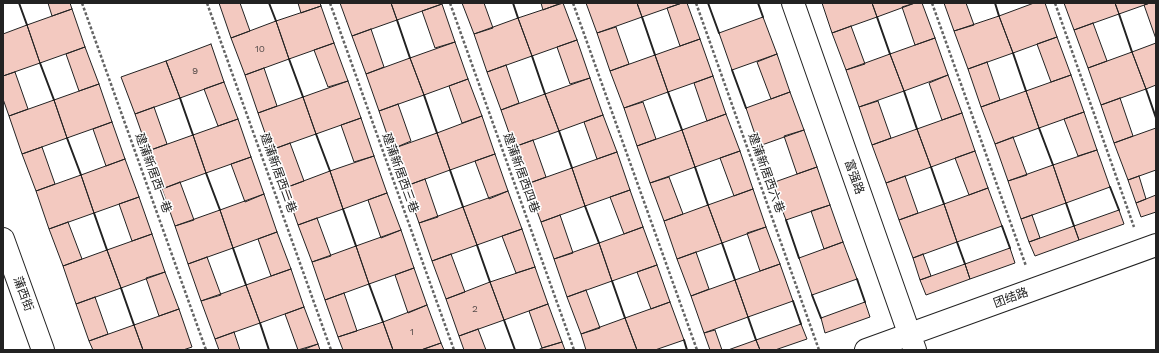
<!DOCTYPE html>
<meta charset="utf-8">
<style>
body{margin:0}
#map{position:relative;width:1159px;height:353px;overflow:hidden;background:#fff;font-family:"Work Sans",sans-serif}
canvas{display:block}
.frame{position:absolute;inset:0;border:4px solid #222;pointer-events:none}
</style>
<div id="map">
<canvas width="1159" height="353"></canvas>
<div class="frame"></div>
</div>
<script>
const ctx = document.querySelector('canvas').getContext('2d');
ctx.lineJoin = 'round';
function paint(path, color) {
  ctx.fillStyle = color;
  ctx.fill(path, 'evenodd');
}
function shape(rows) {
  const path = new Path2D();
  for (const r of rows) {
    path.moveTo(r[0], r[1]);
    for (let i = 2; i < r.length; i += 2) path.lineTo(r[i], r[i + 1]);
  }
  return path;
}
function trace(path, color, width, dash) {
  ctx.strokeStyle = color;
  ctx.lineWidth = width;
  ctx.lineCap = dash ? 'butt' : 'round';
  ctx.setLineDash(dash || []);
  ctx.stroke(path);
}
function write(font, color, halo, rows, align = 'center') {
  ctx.font = font + ' "Work Sans","Noto Sans SC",sans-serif';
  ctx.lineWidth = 3;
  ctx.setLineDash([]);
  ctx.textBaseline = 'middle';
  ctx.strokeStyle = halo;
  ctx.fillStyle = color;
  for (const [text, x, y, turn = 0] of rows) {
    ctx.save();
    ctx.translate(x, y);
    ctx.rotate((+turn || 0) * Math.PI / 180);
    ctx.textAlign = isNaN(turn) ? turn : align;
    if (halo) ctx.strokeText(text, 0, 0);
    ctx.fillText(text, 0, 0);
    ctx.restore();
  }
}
const building = shape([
 [48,3,70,3,72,9,52,16,48,3],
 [219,3,240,3,250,31,231,38,219,3],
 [298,3,320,3,321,6,301,13,298,3],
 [340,3,391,3,397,20,352,36,340,3],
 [391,3,441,3,442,4,397,20,391,3],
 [462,3,484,3,493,28,474,34,462,3],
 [541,3,561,3,543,10,541,3],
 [563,3,577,40,532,56,518,18,563,3],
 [586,3,637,3,642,17,597,33,586,3],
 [637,3,682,3,642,17,637,3],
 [682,3,687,3,700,39,680,46,667,8,682,3],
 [822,3,872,3,877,17,832,33,822,3],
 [872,3,915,3,877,17,872,3],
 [915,3,922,3,935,38,915,45,902,7,915,3],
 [944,3,966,3,974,25,954,31,944,3],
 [1034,3,1045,3,1057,37,1013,53,999,16,1034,3],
 [1064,3,1115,3,1119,14,1074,30,1064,3],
 [1115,3,1150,3,1119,14,1115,3],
 [1150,3,1156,3,1156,39,1144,5,1150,3],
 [442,4,455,42,435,48,422,11,442,4],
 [321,6,334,43,289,59,276,21,321,6],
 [72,9,85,47,40,63,27,25,72,9],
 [999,16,1013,53,968,69,954,31,999,16],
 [763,17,777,54,732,70,719,33,763,17],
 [518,18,532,56,487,72,474,34,518,18],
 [276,21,289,59,245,75,231,38,276,21],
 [1093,23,1107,61,1088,68,1074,30,1093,23],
 [27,25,40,63,3,76,3,34,27,25],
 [851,26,865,64,846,70,832,33,851,26],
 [616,27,629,64,610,71,597,33,616,27],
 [371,29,384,67,366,74,352,36,371,29],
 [1057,37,1071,75,1051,82,1037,44,1057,37],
 [935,38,948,75,904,91,890,54,935,38],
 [700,39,713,76,668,92,655,55,700,39],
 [577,40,590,78,570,84,557,47,577,40],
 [455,42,468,79,424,95,410,58,455,42],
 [334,43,348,81,328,87,314,50,334,43],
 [1156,43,1156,85,1146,89,1132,52,1156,43],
 [211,44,224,82,180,98,166,61,211,44],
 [85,47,99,84,79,91,66,54,85,47],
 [1132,52,1146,89,1101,105,1088,68,1132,52],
 [777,54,790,92,771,99,757,62,777,54],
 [890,54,904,91,859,107,846,70,890,54],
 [655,55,668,92,624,108,610,71,655,55],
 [410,58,424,95,379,111,366,74,410,58],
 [166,61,180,98,135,114,121,77,166,61],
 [987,62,1000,100,981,107,968,69,987,62],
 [506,65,519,103,501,110,487,72,506,65],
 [264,68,277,106,258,113,245,75,264,68],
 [15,72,28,109,9,116,3,99,3,76,15,72],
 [948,75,962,113,942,120,929,83,948,75],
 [1071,75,1084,112,1039,128,1026,91,1071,75],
 [713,76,726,114,707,121,694,83,713,76],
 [590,78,603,115,559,131,545,94,590,78],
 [468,79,482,116,462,123,449,86,468,79],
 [348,81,361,118,316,134,303,97,348,81],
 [224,82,238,119,218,126,204,89,224,82],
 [99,84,112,122,67,138,54,100,99,84],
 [1026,91,1039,128,995,144,981,107,1026,91],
 [790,92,804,130,759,146,746,108,790,92],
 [545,94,559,131,514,147,501,110,545,94],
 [303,97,316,134,271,150,258,113,303,97],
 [1120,98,1133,136,1114,143,1101,105,1120,98],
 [54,100,67,138,22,154,9,116,54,100],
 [878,101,891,138,872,145,859,107,878,101],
 [643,102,656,139,637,146,624,108,643,102],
 [398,104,411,141,392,149,379,111,398,104],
 [154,107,167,144,148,151,135,114,154,107],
 [1084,112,1097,150,1078,156,1064,119,1084,112],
 [962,113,975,151,931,167,917,129,962,113],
 [726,114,740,151,695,167,682,130,726,114],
 [603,115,617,152,597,159,584,122,603,115],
 [482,116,495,154,450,170,437,133,482,116],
 [361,118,374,156,354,162,341,125,361,118],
 [238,119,251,157,206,173,193,135,238,119],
 [112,122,125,159,106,166,93,129,112,122],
 [1156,128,1156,170,1128,180,1114,143,1156,128],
 [917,129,931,167,886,183,872,145,917,129],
 [682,130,695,167,650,183,637,146,682,130],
 [804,130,817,167,797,174,784,136,804,130],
 [437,133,450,170,406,186,392,149,437,133],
 [193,135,206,173,162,189,148,151,193,135],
 [1013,137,1027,175,1008,181,995,144,1013,137],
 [533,140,546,177,527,184,514,147,533,140],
 [290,143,304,181,285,188,271,150,290,143],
 [42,147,55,184,36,191,22,154,42,147],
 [1097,150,1110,187,1066,203,1053,165,1097,150],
 [740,151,753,189,734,196,720,158,740,151],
 [975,151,988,188,969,195,955,158,975,151],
 [617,152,630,190,585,206,572,168,617,152],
 [495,154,508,191,489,199,475,161,495,154],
 [374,156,387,193,343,209,330,171,374,156],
 [251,157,264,194,245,202,231,164,251,157],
 [125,159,139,197,94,213,81,175,125,159],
 [1053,165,1066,203,1021,219,1008,181,1053,165],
 [817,167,830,205,786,220,772,183,817,167],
 [572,168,585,206,541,222,527,184,572,168],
 [330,171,343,209,298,225,285,188,330,171],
 [81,175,94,213,49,229,36,191,81,175],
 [905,176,918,213,899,220,886,183,905,176],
 [1139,176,1146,199,1136,203,1128,180,1139,176],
 [669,177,683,214,664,221,650,183,669,177],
 [425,179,438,217,419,223,406,186,425,179],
 [180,182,194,220,175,226,162,189,180,182],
 [988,188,1002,226,957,242,944,204,988,188],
 [753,189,766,227,722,243,708,205,753,189],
 [630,190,643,227,624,234,610,197,630,190],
 [508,191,522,229,477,245,463,207,508,191],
 [387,193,401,230,381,238,368,200,387,193],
 [264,194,277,232,233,248,220,210,264,194],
 [1156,195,1156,212,1141,217,1136,203,1156,195],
 [139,197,152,234,132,241,119,204,139,197],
 [944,204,957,242,913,258,899,220,944,204],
 [708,205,722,243,677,259,664,221,708,205],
 [830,205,843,242,824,249,811,211,830,205],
 [463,207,477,245,432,261,419,223,463,207],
 [220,210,233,248,188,264,175,226,220,210],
 [1119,210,1124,224,1079,240,1074,226,1119,210],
 [560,215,573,253,554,259,541,222,560,215],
 [1032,215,1040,238,1029,242,1021,219,1032,215],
 [317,218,331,256,312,262,298,225,317,218],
 [68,222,82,259,63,266,49,229,68,222],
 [1074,226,1079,240,1035,256,1029,242,1074,226],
 [643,227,657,265,612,281,599,243,643,227],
 [766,227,780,264,760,271,747,233,766,227],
 [522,229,535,267,516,273,502,236,522,229],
 [401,230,414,268,369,284,356,246,401,230],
 [277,232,291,269,271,276,258,239,277,232],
 [152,234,165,272,121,288,107,250,152,234],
 [843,242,857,279,812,295,799,258,843,242],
 [599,243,612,281,567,297,554,259,599,243],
 [356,246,369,284,325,300,312,262,356,246],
 [1010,248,1015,263,970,279,965,264,1010,248],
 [107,250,121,288,76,304,63,266,107,250],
 [696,252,709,289,691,296,677,259,696,252],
 [451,254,465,292,446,299,432,261,451,254],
 [923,254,931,276,920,280,913,258,923,254],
 [207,257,221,295,201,301,188,264,207,257],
 [780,264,793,301,748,317,735,280,780,264],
 [965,264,970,279,926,295,920,280,965,264],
 [657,265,670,302,651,309,637,272,657,265],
 [535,267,548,304,504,320,490,282,535,267],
 [414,268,427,305,408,313,395,275,414,268],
 [291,269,304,307,260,323,246,285,291,269],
 [165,272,179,309,159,316,146,278,165,272],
 [735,280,748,317,704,333,691,296,735,280],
 [490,282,504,320,459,336,446,299,490,282],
 [246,285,260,323,215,339,201,301,246,285],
 [586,290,600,328,581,334,567,297,586,290],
 [344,293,357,331,338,337,325,300,344,293],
 [95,297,108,334,89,341,76,304,95,297],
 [670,302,684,340,655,350,637,350,625,318,670,302],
 [865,302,870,317,825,333,821,318,865,302],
 [548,304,562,342,542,348,529,311,548,304],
 [427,305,441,343,421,350,393,350,383,322,427,305],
 [304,307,318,344,298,350,285,314,304,307],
 [179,309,192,347,183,350,143,350,134,325,179,309],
 [625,318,637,350,586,350,581,334,625,318],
 [383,322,393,350,343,350,338,337,383,322],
 [801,324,807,339,775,350,760,350,756,340,801,324],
 [134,325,143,350,93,350,89,341,134,325],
 [478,329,486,350,464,350,459,336,478,329],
 [715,330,722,350,710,350,704,333,715,330],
 [234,332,240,350,219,350,215,339,234,332],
 [756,340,760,350,728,350,756,340],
 [562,342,565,350,538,350,542,348,562,342],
 [441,343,444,350,421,350,441,343],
 [318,344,320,350,302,350,318,344]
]);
paint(building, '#f3c9c0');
trace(building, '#222', 1);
const minor = shape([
 [793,3,915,350],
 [866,350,1156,245]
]);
const tertiary = shape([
 [3,239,43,350]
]);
trace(minor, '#222', 24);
trace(tertiary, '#222', 24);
trace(shape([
 [82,3,206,350],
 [207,3,331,350],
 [330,3,454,350],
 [450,3,574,350],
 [573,3,697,350],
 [696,3,819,350],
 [932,3,1026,266],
 [1055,3,1134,227]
]), '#646464', 2.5, [3, 2]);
trace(minor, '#fff', 22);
trace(tertiary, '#fff', 22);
trace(shape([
 [19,3,27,25],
 [269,3,276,21],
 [513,3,518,18],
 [708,3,719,33],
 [758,3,763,17],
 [995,3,999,16],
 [1119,14,1132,52],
 [642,17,655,55],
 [877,17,890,54],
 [397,20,410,58],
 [1013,53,1026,91],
 [532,56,545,94],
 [289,59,303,97],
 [40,63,54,100],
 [732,70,746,108],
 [1146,89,1156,118],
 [904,91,917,129],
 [668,92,682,130],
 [424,95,437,133],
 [180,98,193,135],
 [1039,128,1053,165],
 [559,131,572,168],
 [316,134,330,171],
 [67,138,81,175],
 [759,146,772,183],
 [695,167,708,205],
 [931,167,944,204],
 [450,170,463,207],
 [206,173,220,210],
 [1110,187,1119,210],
 [1066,203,1074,226],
 [585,206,599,243],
 [343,209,356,246],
 [94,213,107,250],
 [786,220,799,258],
 [1002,226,1010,248],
 [957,242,965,264],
 [722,243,735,280],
 [477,245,490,282],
 [233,248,246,285],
 [857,279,865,302],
 [612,281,625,318],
 [369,284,383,322],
 [121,288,134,325],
 [812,295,821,318],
 [793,301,801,324],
 [748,317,756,340],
 [504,320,515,350],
 [260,323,269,350],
 [684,340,687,350]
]), '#222', 2);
write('10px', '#564c4a', null, [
 ["10",260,49],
 ["9",195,71],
 ["2",475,309],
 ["1",412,332]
]);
write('12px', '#222', '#fff', [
 ["建蒲新居西一巷",153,173,70],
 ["建蒲新居西二巷",278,173,70],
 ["建蒲新居西三巷",400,173,70],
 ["建蒲新居西四巷",521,173,70],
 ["建蒲新居西六巷",766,173,70],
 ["富强路",854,177,71],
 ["蒲西街",23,294,70],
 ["团结路",1011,298,-20]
]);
</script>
